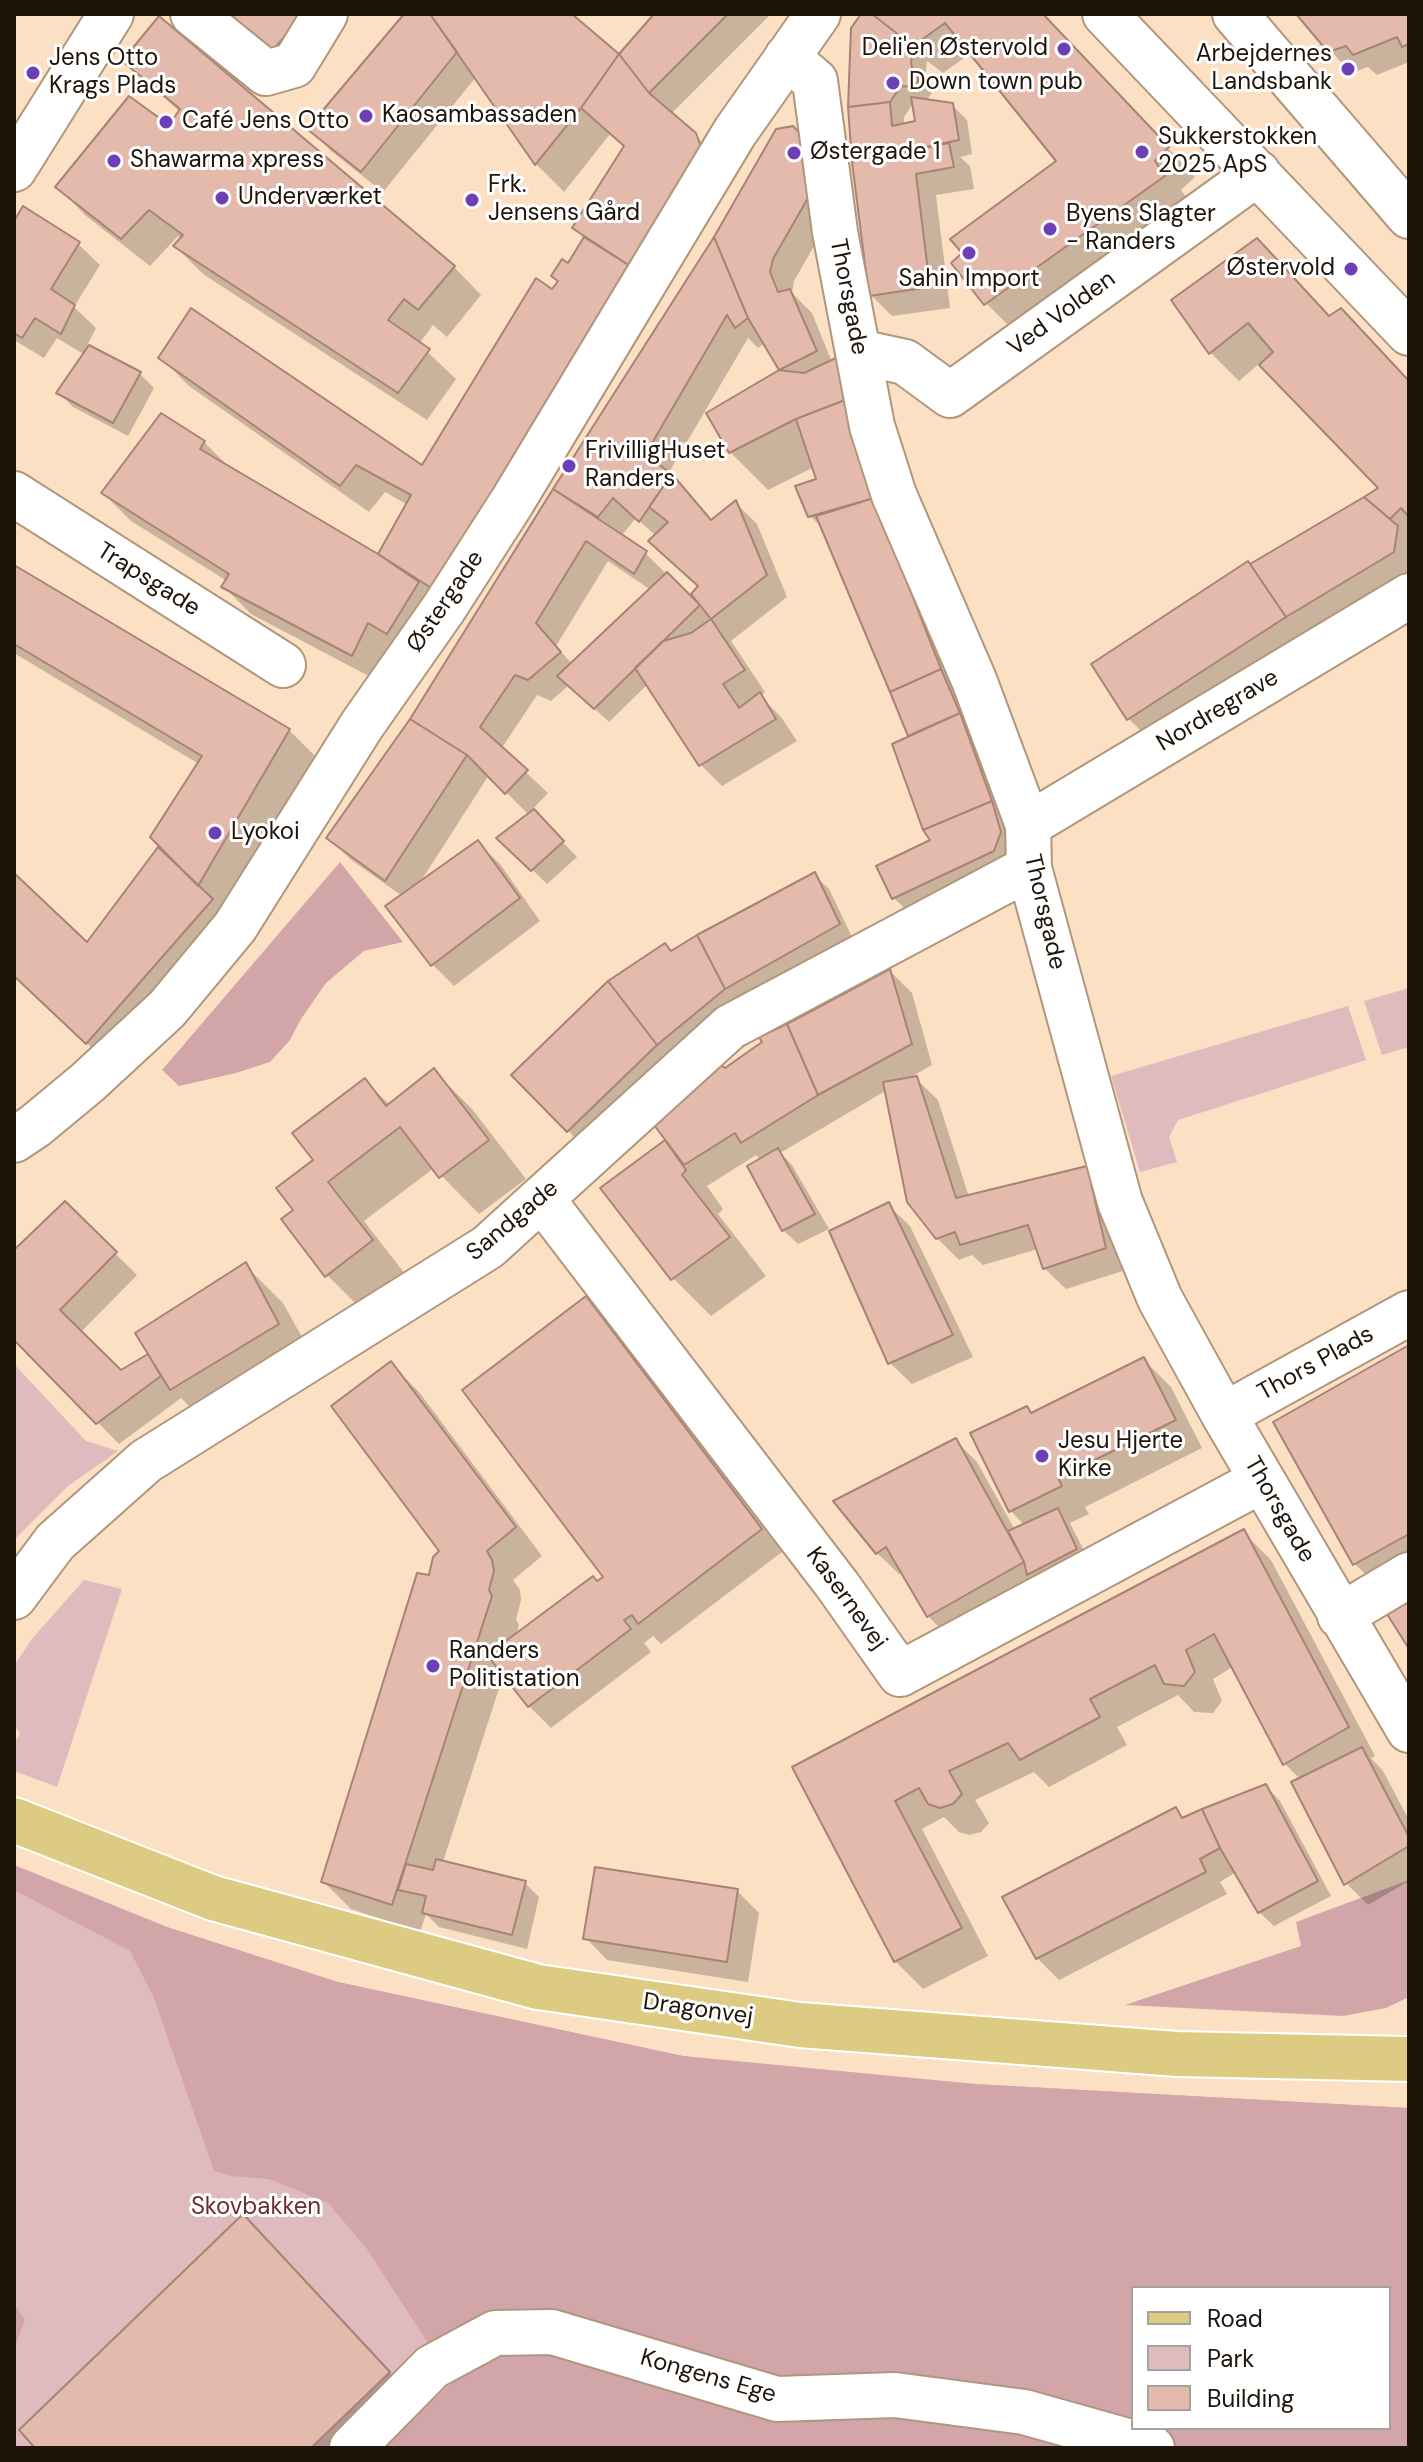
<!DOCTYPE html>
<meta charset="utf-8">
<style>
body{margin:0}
#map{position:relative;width:1423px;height:2462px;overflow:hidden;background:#fce0c4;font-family:"DM Sans",sans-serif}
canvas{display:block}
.frame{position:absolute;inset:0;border:16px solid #1e140a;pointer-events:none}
.legend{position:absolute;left:1131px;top:2286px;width:260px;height:144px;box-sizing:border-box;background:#fff;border:2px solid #a5a19d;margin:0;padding:10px 14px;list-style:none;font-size:24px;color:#1e140a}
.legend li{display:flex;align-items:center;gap:16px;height:40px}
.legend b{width:40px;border:2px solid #a5a19d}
</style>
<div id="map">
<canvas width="1423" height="2462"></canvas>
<div class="frame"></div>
<ul class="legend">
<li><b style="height:10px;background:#decb83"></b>Road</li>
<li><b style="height:22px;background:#dfbbbd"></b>Park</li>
<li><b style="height:22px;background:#e3baab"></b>Building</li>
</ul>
</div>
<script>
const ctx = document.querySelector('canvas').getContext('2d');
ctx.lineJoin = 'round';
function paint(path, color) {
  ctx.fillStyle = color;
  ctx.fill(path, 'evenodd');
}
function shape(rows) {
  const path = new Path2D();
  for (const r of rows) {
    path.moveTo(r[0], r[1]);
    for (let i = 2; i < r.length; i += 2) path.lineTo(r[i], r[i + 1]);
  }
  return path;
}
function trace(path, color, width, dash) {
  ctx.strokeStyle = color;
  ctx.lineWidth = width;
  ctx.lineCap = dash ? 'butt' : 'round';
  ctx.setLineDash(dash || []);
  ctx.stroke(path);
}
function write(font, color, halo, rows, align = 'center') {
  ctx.font = font + ' "DM Sans",sans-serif';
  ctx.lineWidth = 6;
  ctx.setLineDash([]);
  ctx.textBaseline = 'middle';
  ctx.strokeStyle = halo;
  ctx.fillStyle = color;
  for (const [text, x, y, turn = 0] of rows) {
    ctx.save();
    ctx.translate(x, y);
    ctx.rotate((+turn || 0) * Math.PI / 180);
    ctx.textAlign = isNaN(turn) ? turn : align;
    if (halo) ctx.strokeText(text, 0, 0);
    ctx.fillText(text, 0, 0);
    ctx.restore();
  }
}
paint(shape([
 [1409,988,1409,1047,1382,1055,1364,1001],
 [1348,1006,1366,1060,1178,1120,1169,1137,1177,1162,1140,1172,1111,1076],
 [14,1364,86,1441,118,1451,68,1486,14,1540],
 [84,1580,122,1589,57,1787,14,1771,14,1743,20,1734,14,1724,14,1666,31,1640],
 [14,1865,167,1927,338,1982,683,2056,975,2084,1409,2108,1409,2448,14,2448],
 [1133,2288,1389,2288,1389,2428,1133,2428]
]), '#dfbbbd');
paint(shape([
 [340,862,403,942,364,951,326,983,301,1019,290,1040,270,1062,236,1073,179,1086,162,1070],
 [14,1865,167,1927,338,1982,683,2056,975,2084,1409,2108,1409,2448,381,2448,453,2382,367,2249,328,2203,269,2179,231,2176,214,2171,154,1998,130,1951,14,1890],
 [1133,2288,1389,2288,1389,2428,1133,2428],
 [1409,1880,1409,1997,1386,2008,1343,2016,1125,2005,1301,1946,1296,1922],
 [14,2303,25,2320,14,2349]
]), '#d2a6a8');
paint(shape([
 [406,14,569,14,619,57,656,14,771,14,671,114,718,157,525,522,464,618,447,608,380,682,251,614,223,586,227,581,131,521,103,493,204,442,233,471,379,557,408,505,385,492,369,512,189,386,161,358,423,468,552,292,585,239,574,228,625,147,610,134,564,192,536,164,476,77,383,192,331,151,309,129],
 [864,14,1042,14,1195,177,1181,190,1192,205,1014,331,986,303,1059,161,971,53,943,73,927,61,925,79,926,88,932,93,926,101,952,105,967,120,972,154,960,157,970,166,974,189,936,195,950,308,892,316,871,295,854,162,850,107],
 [914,102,917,123,904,126,904,117],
 [1298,14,1409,14,1409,62,1377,75,1368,67,1351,73],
 [124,61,454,267,481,295,447,337,433,325,419,344,456,379,427,420,203,274,175,246,182,239,178,236,150,266,85,215,58,187,170,128,180,112],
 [778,131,841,199,794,281,792,293,812,313,832,362,1038,871,932,936,894,898,933,841,911,737,824,529,810,516,818,480,814,467,768,490,730,452,782,371,765,343,758,348,748,338,668,474,713,521,736,503,757,524,787,597,731,641,765,692,760,696,781,717,797,741,722,786,700,764,648,684,609,722,569,685,551,701,537,695,501,749,548,793,532,810,577,857,547,884,500,838,529,815,489,775,419,884,478,843,500,864,540,921,454,986,433,965,402,896,350,859,329,838,412,720,716,238],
 [636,518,656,536,700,587,705,608,703,610,645,553,621,536],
 [608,561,651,590,572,664,556,646],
 [14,225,78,244,100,265,74,307,96,328,87,346,140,374,154,388,128,436,73,407,59,393,85,355,57,338,44,358,14,340],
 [1257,240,1331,318,1409,382,1409,604,1167,757,1129,719,1093,664,1250,566,1370,505,1382,489,1260,363,1239,381,1211,353,1174,301],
 [14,567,289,730,317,758,226,915,115,1070,14,974,14,876,87,945,161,846,199,764,14,653],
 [814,875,829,889,853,939,590,1153,514,1075,672,953],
 [890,971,912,993,932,1065,913,1076,938,1100,969,1197,1086,1168,1108,1190,1126,1270,1066,1289,1044,1268,1038,1249,983,1265,972,1255,959,1260,937,1238,887,1090,780,1153,792,1165,829,1229,798,1244,783,1230,761,1160,756,1155,707,1186,723,1209,718,1214,766,1276,711,1316,673,1278,602,1188,668,1140,725,1071],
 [434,1071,472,1109,526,1179,479,1214,434,1168,364,1221,409,1279,365,1313,327,1275,296,1210,316,1160,364,1080,390,1105],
 [65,1204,137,1275,80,1333,121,1373,151,1355,245,1265,283,1303,316,1362,209,1426,181,1398,119,1444,14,1338,14,1253],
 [888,1205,910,1226,973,1357,912,1384,890,1363],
 [585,1299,607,1320,782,1552,661,1644,653,1636,644,1643,651,1652,551,1728,529,1706,504,1673,443,1862,525,1883,539,1897,527,1949,439,1927,426,1914,420,1932,351,1909,323,1881,430,1577,441,1551,391,1364,419,1392,542,1556,513,1580,520,1590,521,1600,516,1619,519,1625,516,1636,606,1578],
 [1409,1348,1409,1577,1383,1592,1355,1564],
 [1143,1359,1171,1387,1202,1448,1085,1507,1089,1514,1070,1523,1090,1563,950,1638,928,1616,903,1572,899,1574,877,1553,956,1441,977,1462,1015,1530,1025,1526,1011,1511,1026,1408,1033,1414],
 [1243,1532,1271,1560,1375,1756,1371,1758,1383,1771,1409,1820,1409,1881,1368,1905,1346,1883,1301,1780,1285,1764,1234,1666,1213,1679,1222,1701,1213,1713,1194,1712,1178,1695,1117,1727,1127,1745,1049,1787,1034,1772,975,1800,989,1823,981,1832,969,1835,959,1832,944,1817,922,1829,988,1956,923,1989,895,1961,795,1768],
 [1266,1786,1280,1801,1331,1896,1274,1926,1259,1912,1236,1872,1220,1882,1227,1894,1059,1980,1037,1958,1176,1809,1185,1819],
 [737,1891,759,1913,748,1982,607,1960,586,1938],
 [271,2245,416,2401,367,2448,38,2448]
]), '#0003');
const building = shape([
 [230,14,304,14,272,51,230,14],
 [404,14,430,14,457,52,361,172,307,129,404,14],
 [430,14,572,14,619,54,581,108,535,165,430,14],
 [654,14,728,14,649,93,619,54,654,14],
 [861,14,872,14,913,46,911,63,913,71,918,76,918,82,912,87,901,86,890,102,848,107,851,28,861,14],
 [872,14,1043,14,1169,147,1155,161,1165,176,984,305,951,263,962,253,950,239,1056,161,945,23,913,46,872,14],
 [1296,14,1409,14,1409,44,1402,47,1397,37,1353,55,1346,46,1328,52,1296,14],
 [159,16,455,266,418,310,404,299,388,320,430,349,398,393,173,246,183,235,149,210,121,239,55,187,129,96,169,125,180,109,122,61,159,16],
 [619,54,649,93,696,133,701,147,630,266,572,228,624,146,581,108,619,54],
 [911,97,953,103,959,140,852,162,848,107,890,102,892,126,915,121,911,97],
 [793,126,814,148,820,177,773,259,770,272,778,292,790,289,817,351,779,370,748,318,714,237,776,129,793,126],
 [949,143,954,167,916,174,930,287,869,296,852,162,949,143],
 [23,206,80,242,51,289,75,305,61,334,35,318,22,338,14,333,14,221,23,206],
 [584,237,630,266,436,591,378,554,411,495,356,465,340,486,158,358,191,308,422,465,536,278,552,289,558,281,551,276,562,259,568,263,584,237],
 [714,237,748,318,735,328,727,315,645,455,672,474,639,522,613,498,598,517,553,489,714,237],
 [1257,238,1329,316,1341,308,1409,381,1409,517,1401,508,1390,519,1364,497,1378,488,1259,365,1273,352,1248,323,1209,354,1171,300,1257,238],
 [89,345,141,372,113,423,56,393,89,345],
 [840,356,845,400,796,419,729,453,706,413,779,370,804,373,840,356],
 [845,400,874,498,808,517,795,486,816,479,796,419,845,400],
 [161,413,205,441,200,449,378,554,419,582,387,634,368,623,352,656,221,587,229,574,101,493,161,413],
 [672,474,711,520,736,500,767,575,711,619,691,594,698,586,648,541,668,522,649,507,672,474],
 [553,489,647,551,634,574,586,541,536,623,561,652,528,680,515,675,480,727,528,770,505,794,467,755,410,719,553,489],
 [1364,497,1398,526,1394,552,1286,617,1250,564,1364,497],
 [874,498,941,669,890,692,816,516,874,498],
 [1248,561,1286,617,1127,720,1091,664,1248,561],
 [14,565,290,729,198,886,150,837,202,756,14,644,14,565],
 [667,572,700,605,594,709,557,676,667,572],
 [711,619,745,670,723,684,739,708,760,692,776,719,699,766,635,668,663,641,691,633,711,619],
 [941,669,960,713,908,736,890,692,941,669],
 [960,713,992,801,923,830,892,744,960,713],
 [410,719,467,755,385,881,326,838,410,719],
 [992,801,1001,832,994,851,892,899,876,866,930,840,923,830,992,801],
 [534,809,564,841,531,871,496,838,534,809],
 [478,840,520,898,431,966,385,906,478,840],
 [158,847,213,899,86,1044,14,976,14,873,87,942,158,847],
 [815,872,840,924,725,989,697,935,815,872],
 [697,935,725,989,657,1045,608,981,665,943,671,951,697,935],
 [890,969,912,1044,818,1095,787,1024,890,969],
 [608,981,657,1045,567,1132,511,1075,608,981],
 [787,1024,818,1095,741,1143,735,1133,684,1165,651,1121,721,1065,725,1068,762,1042,759,1037,787,1024],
 [434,1068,489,1140,439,1178,400,1127,328,1182,373,1240,325,1277,281,1219,293,1210,276,1188,313,1160,292,1133,365,1078,386,1106,434,1068],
 [917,1076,956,1198,1087,1166,1106,1248,1043,1269,1028,1225,960,1245,955,1232,936,1239,907,1202,883,1082,917,1076],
 [665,1140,686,1170,682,1175,730,1237,671,1280,600,1188,665,1140],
 [778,1148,815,1214,782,1231,747,1166,778,1148],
 [65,1201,117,1252,60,1310,121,1370,148,1354,161,1376,96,1424,14,1340,14,1250,65,1201],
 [889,1202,953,1335,888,1364,829,1231,889,1202],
 [246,1262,279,1324,170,1390,135,1333,246,1262],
 [586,1296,762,1529,638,1624,632,1615,624,1620,631,1629,528,1707,487,1655,593,1576,597,1581,603,1577,462,1390,586,1296],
 [1409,1345,1409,1534,1353,1565,1273,1422,1409,1345],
 [1144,1357,1176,1420,1058,1478,1062,1486,1009,1512,970,1433,1027,1406,1031,1413,1144,1357],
 [391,1361,516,1527,487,1551,492,1560,494,1571,489,1590,492,1596,392,1905,321,1882,417,1573,429,1575,433,1557,439,1551,331,1406,391,1361],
 [956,1438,1024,1562,927,1617,886,1547,876,1554,833,1501,956,1438],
 [1058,1508,1077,1549,1027,1575,1024,1562,1008,1531,1058,1508],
 [1244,1529,1349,1727,1283,1765,1214,1634,1186,1650,1195,1672,1184,1686,1164,1684,1155,1665,1090,1699,1100,1717,1020,1760,1008,1743,949,1771,962,1794,953,1804,940,1808,928,1804,919,1788,895,1801,962,1928,894,1962,792,1767,1244,1529],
 [1409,1601,1409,1649,1387,1614,1409,1601],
 [1362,1747,1409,1837,1409,1846,1344,1885,1291,1782,1362,1747],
 [1266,1784,1318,1881,1258,1913,1220,1848,1202,1809,1266,1784],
 [1176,1807,1182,1818,1202,1809,1220,1848,1200,1859,1206,1872,1036,1959,1002,1897,1176,1807],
 [436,1859,526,1881,512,1935,422,1913,426,1896,398,1890,406,1864,433,1870,436,1859],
 [595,1867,738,1889,727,1962,583,1939,595,1867],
 [243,2214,390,2372,311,2448,35,2448,19,2430,243,2214]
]);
paint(building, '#e3baab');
trace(building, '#a78376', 2);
const minor = shape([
 [193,14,266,73,294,65,325,14],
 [1105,14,1409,333],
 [1235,14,1409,216],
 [787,57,815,81,835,232,872,426,894,495,974,680,1028,825,1029,868,1120,1202,1160,1299,1224,1415,1409,1730],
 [14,169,111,14],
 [859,352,905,362,950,395,1258,173],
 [14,494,283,665],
 [1028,825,1409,596],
 [14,1140,35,1126,88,1082,167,1009,235,927,362,725,444,608,512,502,735,132,818,14],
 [542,1199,838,1586,900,1674,1262,1480],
 [1224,1415,1409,1313],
 [14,1597,55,1542,146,1461,488,1247,730,1027,1029,868],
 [1340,1616,1409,1575],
 [352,2448,432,2367,495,2333,552,2332,777,2399,895,2395,1024,2412,1152,2448]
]);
const major = shape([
 [14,1820,213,1898,538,1987,800,2025,1177,2054,1409,2059]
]);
trace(minor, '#b0967c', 48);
trace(major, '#fff', 48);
trace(minor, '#fff', 44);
trace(major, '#decb83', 44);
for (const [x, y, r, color] of [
 [1064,49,8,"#6c3fb7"],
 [1348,69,8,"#6c3fb7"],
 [33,73,8,"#6c3fb7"],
 [893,83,8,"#6c3fb7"],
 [366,116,8,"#6c3fb7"],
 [166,122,8,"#6c3fb7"],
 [1142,152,8,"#6c3fb7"],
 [794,153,8,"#6c3fb7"],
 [114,161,8,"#6c3fb7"],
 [222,198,8,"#6c3fb7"],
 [472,200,8,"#6c3fb7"],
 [1050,229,8,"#6c3fb7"],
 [969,253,8,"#6c3fb7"],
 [1351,269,8,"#6c3fb7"],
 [569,466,8,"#6c3fb7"],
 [215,833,8,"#6c3fb7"],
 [1042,1456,8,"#6c3fb7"],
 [433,1666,8,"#6c3fb7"]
]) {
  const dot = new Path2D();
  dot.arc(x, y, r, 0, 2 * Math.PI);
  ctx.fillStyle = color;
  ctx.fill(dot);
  trace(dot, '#fff', 3);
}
write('24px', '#1e140a', '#fff', [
 ["Deli'en Østervold",1048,49,"right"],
 ["Arbejdernes",1332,55,"right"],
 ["Landsbank",1332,83,"right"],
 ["Jens Otto",49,59],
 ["Krags Plads",49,87],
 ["Down town pub",909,83],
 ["Kaosambassaden",382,116],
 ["Café Jens Otto",182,122],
 ["Sukkerstokken",1158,138],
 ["2025 ApS",1158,166],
 ["Østergade 1",810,153],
 ["Shawarma xpress",130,161],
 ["Frk.",488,186],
 ["Jensens Gård",488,214],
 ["Underværket",238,198],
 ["Byens Slagter",1066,215],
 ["- Randers",1066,243],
 ["Østervold",1335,269,"right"],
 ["Sahin Import",969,280,"center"],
 ["FrivilligHuset",585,452],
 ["Randers",585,480],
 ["Lyokoi",231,833],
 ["Jesu Hjerte",1058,1442],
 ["Kirke",1058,1470],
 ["Randers",449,1652],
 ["Politistation",449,1680]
], 'left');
write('24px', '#1e140a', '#fff', [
 ["Thorsgade",848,297,79],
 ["Ved Volden",1062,314,-36],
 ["Trapsgade",148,580,32],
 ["Østergade",446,602,-56],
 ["Nordregrave",1218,711,-31],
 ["Thorsgade",1044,912,77],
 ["Sandgade",513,1221,-40],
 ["Thors Plads",1316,1364,-29],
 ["Thorsgade",1279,1510,60],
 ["Kasernevej",846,1599,54],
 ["Dragonvej",698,2010,8],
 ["Kongens Ege",708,2377,16]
]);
write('24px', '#682f36', '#fff', [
 ["Skovbakken",256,2208]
]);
</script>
